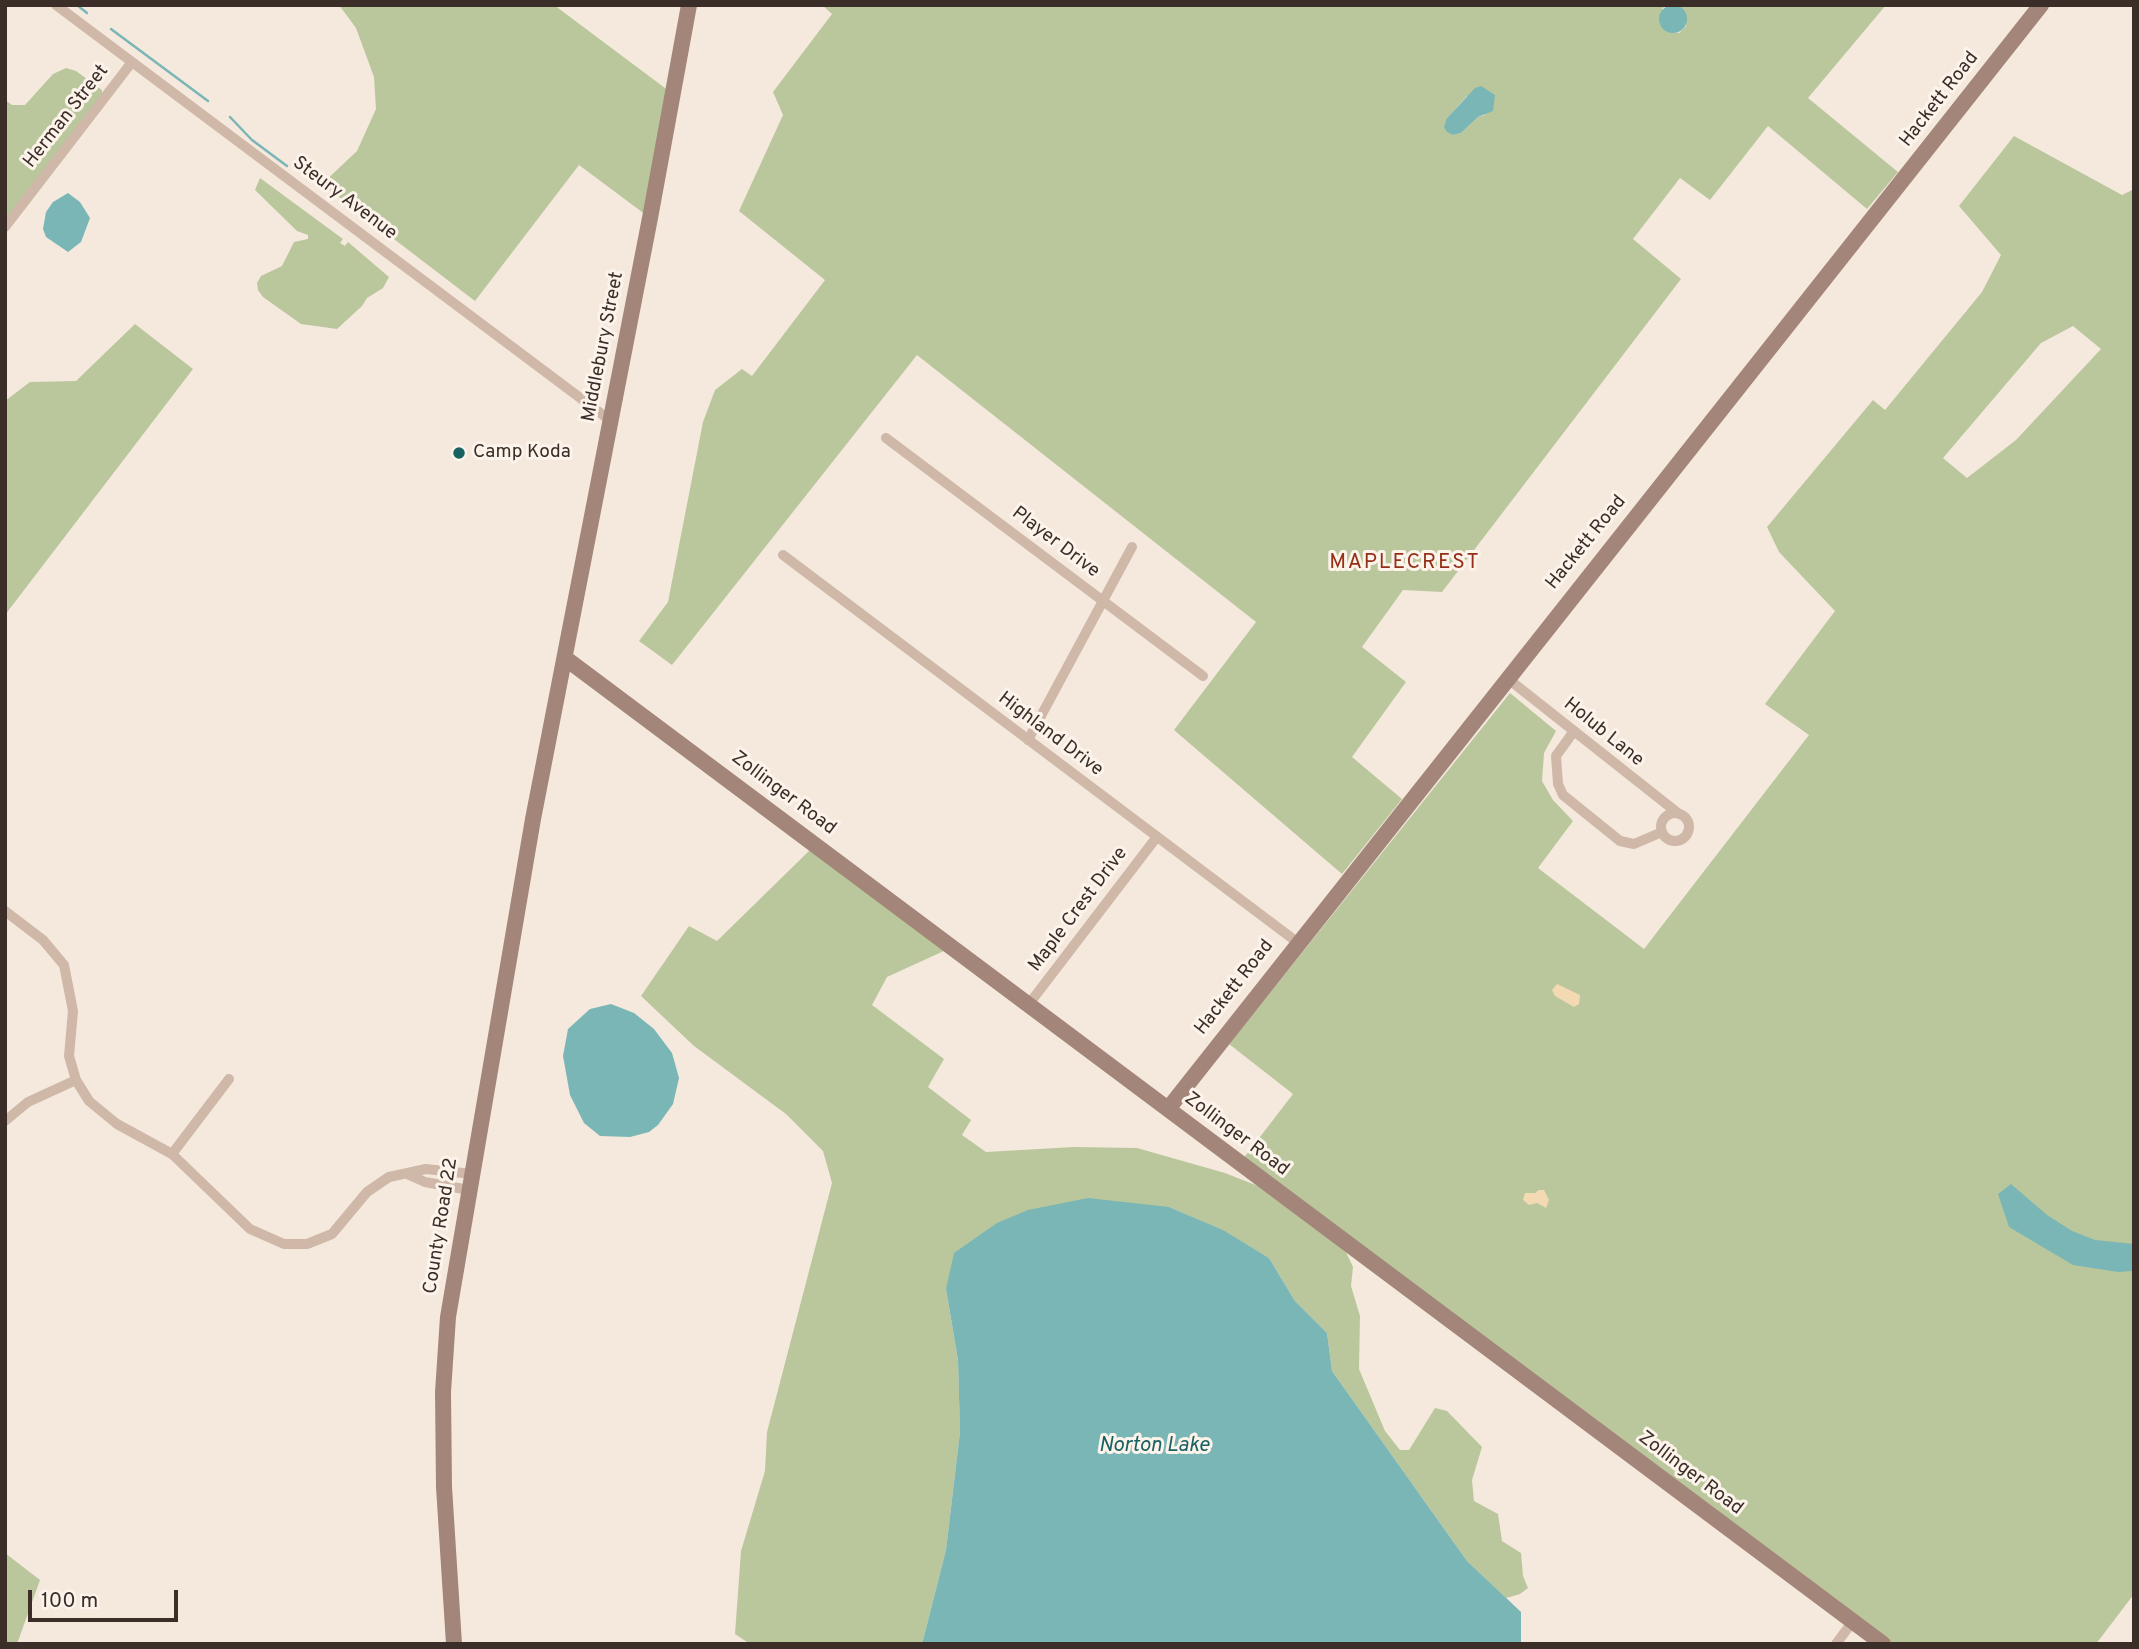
<!DOCTYPE html>
<style>
body{margin:0}
#map{position:relative;width:2139px;height:1649px;overflow:hidden;background:#f5e9de;font-family:Overpass,sans-serif}
canvas{display:block}
.frame{position:absolute;inset:0;border:7px solid #3b2e29;pointer-events:none}
.scale{position:absolute;left:28px;top:1590px;width:150px;height:32px;box-sizing:border-box;border:4px solid #3b2e29;border-top:0;padding-left:9px;font-size:21px;line-height:24px;white-space:nowrap;color:#3b2e29;-webkit-text-stroke:5px #fcf3eb;paint-order:stroke}
</style>
<div id="map">
<canvas width="2139" height="1649"></canvas>
<div class="frame"></div>
<div class="scale">100 m</div>
</div>
<script>
const ctx = document.querySelector('canvas').getContext('2d');
ctx.lineJoin = 'round';
function paint(path, color) {
  ctx.fillStyle = color;
  ctx.fill(path, 'evenodd');
}
function shape(rows) {
  const path = new Path2D();
  for (const r of rows) {
    if (r.length === 3) {
      path.moveTo(r[0] + r[2], r[1]);
      path.arc(r[0], r[1], r[2], 0, 2 * Math.PI);
      continue;
    }
    path.moveTo(r[0], r[1]);
    for (let i = 2; i < r.length; i += 2) path.lineTo(r[i], r[i + 1]);
  }
  return path;
}
function trace(path, color, width, dash) {
  ctx.strokeStyle = color;
  ctx.lineWidth = width;
  ctx.lineCap = dash ? 'butt' : 'round';
  ctx.setLineDash(dash || []);
  ctx.stroke(path);
}
function write(font, color, halo, rows, align = 'center') {
  ctx.font = font + ' Overpass,sans-serif';
  ctx.lineWidth = 6;
  ctx.setLineDash([]);
  ctx.textBaseline = 'middle';
  ctx.strokeStyle = halo;
  ctx.fillStyle = color;
  for (const [text, x, y, turn = 0] of rows) {
    ctx.save();
    ctx.translate(x, y);
    ctx.rotate((+turn || 0) * Math.PI / 180);
    ctx.textAlign = isNaN(turn) ? turn : align;
    if (halo) ctx.strokeText(text, 0, 0);
    ctx.fillText(text, 0, 0);
    ctx.restore();
  }
}
paint(shape([
 [339,5,554,5,673,94,650,218,579,165,475,301,322,184,357,151,376,109,374,77,356,28],
 [822,5,1666,5,1662,9,1670,32,1679,33,1686,26,1685,13,1675,5,1886,5,1808,98,1898,172,1867,209,1768,126,1710,200,1680,178,1633,239,1681,279,1442,592,1403,590,1362,647,1406,682,1352,757,1402,799,1342,874,1174,730,1256,622,917,355,672,665,639,641,668,602,703,422,715,390,742,369,752,376,825,280,739,211,783,115,773,92,832,14],
 [1467,96,1485,115,1478,117,1461,133,1453,135,1447,118],
 [66,68,76,71,102,90,102,95,5,220,5,100,12,105,25,105,53,74],
 [2014,136,2122,195,2134,189,2134,1594,2096,1644,1883,1644,1243,1159,1293,1094,1229,1044,1510,693,1556,731,1544,753,1542,781,1553,800,1573,821,1538,868,1644,949,1809,735,1765,704,1835,611,1779,552,1767,527,1873,400,1885,410,1982,292,2001,255,1959,206],
 [2073,326,2101,349,2016,440,1967,478,1943,458,2041,343],
 [260,178,343,239,340,243,345,246,348,242,389,277,383,288,367,298,362,306,337,329,301,324,263,297,258,290,257,283,261,276,282,266,294,242,308,239,308,235,297,231,255,190],
 [135,324,193,369,5,615,5,401,30,382,76,381],
 [811,849,946,950,887,977,872,1005,944,1059,928,1087,971,1120,962,1135,986,1152,1074,1147,1137,1148,1225,1173,1258,1186,1344,1248,1353,1267,1351,1286,1360,1316,1359,1369,1385,1431,1400,1450,1409,1450,1435,1408,1447,1411,1482,1447,1472,1480,1474,1501,1498,1514,1502,1541,1521,1553,1523,1576,1528,1588,1520,1594,1506,1598,1467,1561,1332,1371,1327,1333,1295,1301,1269,1258,1222,1230,1169,1207,946,1289,958,1360,960,1432,946,1550,922,1644,750,1644,735,1634,741,1551,765,1471,767,1432,832,1183,823,1151,786,1114,694,1046,641,996,689,926,717,941],
 [5,1553,40,1580,17,1644,5,1644]
]), '#bac79c');
paint(shape([
 [1557,984,1580,995,1579,1004,1574,1007,1555,996,1552,990],
 [1539,1190,1544,1190,1549,1200,1546,1208,1537,1203,1529,1205,1523,1200,1525,1193,1535,1193]
]), '#f4dab2');
paint(shape([
 [1673,19,14],
 [1481,86,1495,95,1493,111,1478,117,1461,133,1453,135,1447,132,1444,127,1447,118,1475,88],
 [68,193,80,202,90,218,81,242,68,252,46,237,43,229,46,212,53,202],
 [611,1004,634,1013,654,1029,672,1053,679,1078,673,1104,658,1125,649,1132,630,1137,600,1136,584,1123,570,1095,563,1056,568,1029,590,1009],
 [2011,1184,2047,1215,2072,1231,2095,1240,2134,1244,2134,1271,2118,1272,2073,1265,2009,1227,1998,1194],
 [1088,1198,1169,1207,1223,1230,1269,1258,1295,1301,1327,1333,1332,1371,1467,1561,1521,1612,1521,1644,922,1644,946,1550,960,1432,958,1360,946,1289,954,1253,997,1223,1028,1210]
]), '#79b6b5');
trace(shape([
 [77,5,87,13],
 [111,29,208,101],
 [230,117,252,140,287,166]
]), '#79b6b5', 2.5);
trace(shape([
 [56,5,611,421],
 [5,227,132,62],
 [886,438,1203,676],
 [783,555,1297,942],
 [1507,678,1679,814],
 [1574,731,1556,756,1558,784,1563,795,1620,841,1634,844,1662,832],
 [1028,740,1132,547],
 [1675,827,14],
 [5,911,43,940,64,965,73,1011,69,1056,76,1080,89,1101,117,1124,172,1154,250,1229,284,1244,307,1244,332,1234,367,1192,389,1177,426,1169,472,1174],
 [1029,1004,1156,838],
 [5,1121,28,1102,76,1080],
 [172,1154,229,1079],
 [407,1174,425,1182,469,1190],
 [1836,1644,1853,1621]
]), '#cfb8a8', 10);
trace(shape([
 [565,658,1883,1644],
 [1168,1109,2041,5],
 [454,1644,444,1487,443,1392,448,1317,533,819,650,218,689,5]
]), '#a38679', 16);
for (const [x, y, r, color] of [
 [459,453,7,"#196162"]
]) {
  const dot = new Path2D();
  dot.arc(x, y, r, 0, 2 * Math.PI);
  ctx.fillStyle = color;
  ctx.fill(dot);
  trace(dot, '#fcf3eb', 2.5);
}
write('19px', '#3b2e29', '#fcf3eb', [
 ["Hackett Road",1940,100,-52],
 ["Herman Street",67,117,-52],
 ["Steury Avenue",344,199,37],
 ["Middlebury Street",604,347,-79],
 ["Player Drive",1055,543,37],
 ["Hackett Road",1587,543,-51],
 ["Holub Lane",1603,733,39],
 ["Highland Drive",1050,735,37],
 ["Zollinger Road",783,794,37],
 ["Maple Crest Drive",1079,910,-53],
 ["Hackett Road",1235,988,-52],
 ["Zollinger Road",1236,1135,37],
 ["County Road 22",442,1226,-81],
 ["Zollinger Road",1690,1474,37]
]);
write('19px', '#3b2e29', '#fcf3eb', [
 ["Camp Koda",473,453]
], 'left');
ctx.letterSpacing = '2px';
write('21px', '#942f18', '#fcf3eb', [
 ["MAPLECREST",1405,564]
]);
ctx.letterSpacing = '0px';
write('italic 21px', '#196162', '#fcf3eb', [
 ["Norton Lake",1154,1447]
]);
</script>
